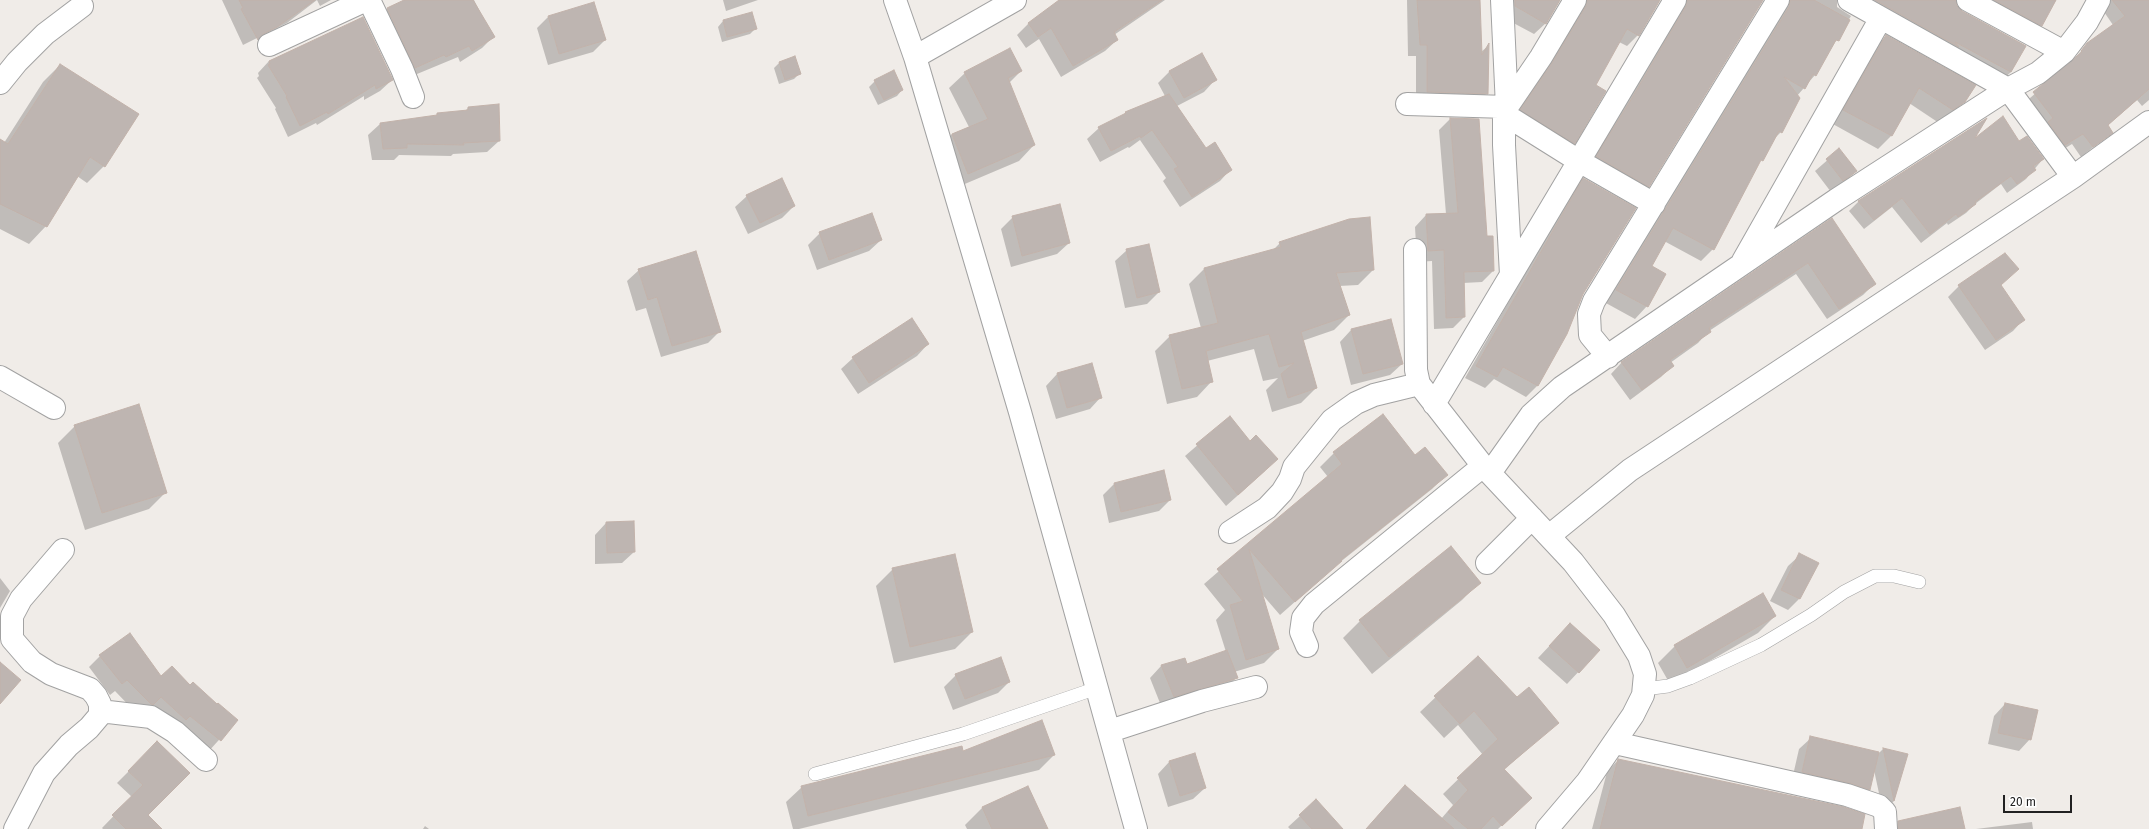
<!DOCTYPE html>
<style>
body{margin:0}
#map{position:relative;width:2149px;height:829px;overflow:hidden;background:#f0ece8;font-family:"Fira Sans",sans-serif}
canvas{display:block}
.scale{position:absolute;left:2003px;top:795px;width:69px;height:18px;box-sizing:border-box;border:2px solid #212121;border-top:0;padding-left:5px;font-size:12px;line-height:14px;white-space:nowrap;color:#212121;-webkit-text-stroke:3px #fff;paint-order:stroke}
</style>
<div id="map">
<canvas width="2149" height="829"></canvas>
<div class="scale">20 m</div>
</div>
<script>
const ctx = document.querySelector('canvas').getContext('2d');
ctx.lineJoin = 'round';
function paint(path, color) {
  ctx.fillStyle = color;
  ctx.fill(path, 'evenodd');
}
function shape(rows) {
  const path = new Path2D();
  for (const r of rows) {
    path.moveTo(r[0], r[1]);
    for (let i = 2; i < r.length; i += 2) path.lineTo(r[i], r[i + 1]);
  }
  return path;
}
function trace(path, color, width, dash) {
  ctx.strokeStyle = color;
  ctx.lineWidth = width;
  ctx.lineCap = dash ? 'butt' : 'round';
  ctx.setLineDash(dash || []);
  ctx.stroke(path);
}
paint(shape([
 [222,0,331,0,320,6,317,0,287,23,243,45],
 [406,0,474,0,493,37,482,48,460,62,458,57,405,79,376,20,387,9],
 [723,0,758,0,726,11],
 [1067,0,1165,0,1114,35,1117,40,1105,51,1061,77,1039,39,1026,48,1017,35,1028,24,1059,1],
 [1407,0,1479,0,1481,52,1488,46,1487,93,1475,105,1416,103,1416,56,1408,56],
 [1508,0,1560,0,1546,23,1534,34,1504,18],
 [1570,0,1658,0,1638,35,1627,46,1619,42,1595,86,1574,143,1563,154,1510,121],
 [1685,0,1762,0,1648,186,1636,198,1585,169],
 [1768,0,1837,0,1837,7,1851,16,1815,75,1797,96,1781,132,1773,140,1758,164,1713,249,1701,261,1664,241,1650,267,1647,306,1635,319,1604,302],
 [1839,0,2056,0,2041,25,2029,37,1961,1,1954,1,1961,12,2025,46,2011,72,1998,84],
 [2106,0,2149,0,2149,100,2142,106,2137,100,2107,126,2112,132,2081,157,2072,144,2054,155,2023,104,2071,63,2088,43,2113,25,2100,6],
 [752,13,756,28,750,34,722,42,718,27,723,21],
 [548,17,605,40,593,52,548,65,537,28],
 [363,19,392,80,380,91,364,100,364,96,317,125,316,123,288,137,275,109,276,108,257,78,259,76,258,73,269,61],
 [1886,36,1964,102,1950,115,1939,123,1909,103,1891,136,1878,149,1831,123,1873,49],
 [1201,54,1215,80,1204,92,1177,106,1206,150,1231,169,1220,181,1180,207,1163,181,1166,178,1140,140,1129,148,1128,147,1100,162,1087,139,1099,128,1122,117,1126,112,1165,96,1158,83,1169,72],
 [779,63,800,73,794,79,779,84,774,68],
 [60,65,104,166,87,183,77,176,46,226,29,244,0,229,0,141,4,143,43,82],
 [1021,71,1009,83,1034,145,1019,161,953,189,937,150,952,134,969,127,949,88,965,73],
 [875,81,902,90,897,96,878,105,869,87],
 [468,108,499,141,487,152,453,154,451,156,399,155,394,160,372,160,368,135,380,124,435,117,437,114,465,111],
 [1450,119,1487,237,1493,271,1482,282,1463,283,1464,317,1453,328,1434,329,1432,261,1417,262,1415,227,1426,215,1446,214,1439,130],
 [1972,142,2019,142,2043,159,2026,179,2007,193,2001,184,1975,204,1966,213,1948,225,1947,223,1921,243,1892,207,1864,229,1849,211,1859,201],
 [1839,150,1856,171,1844,183,1831,192,1815,171],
 [1584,179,1582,294,1538,385,1526,397,1494,379,1485,388,1465,378,1572,191],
 [747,196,794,206,782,218,748,234,735,207],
 [1013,217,1069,243,1057,254,1011,267,1001,229],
 [1831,220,1874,284,1863,295,1827,319,1796,274,1709,331,1698,343,1670,363,1672,366,1661,377,1630,400,1611,374,1622,362],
 [820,233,881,240,869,251,817,270,808,245],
 [1280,243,1373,270,1358,285,1339,286,1349,315,1334,330,1302,341,1316,388,1301,403,1272,412,1266,390,1278,378,1263,381,1254,349,1207,361,1212,381,1197,397,1167,404,1155,351,1170,336,1201,328,1189,284,1204,269,1273,250],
 [1127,250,1159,292,1147,304,1125,308,1115,261],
 [2005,254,2000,286,2023,320,2013,331,1985,350,1948,297,1959,286],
 [639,270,720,331,708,343,661,357,646,308,636,311,627,281],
 [1390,320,1402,364,1390,375,1351,385,1340,342,1351,330],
 [928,344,917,356,858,394,841,369,853,358],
 [1057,374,1101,397,1090,409,1056,419,1046,386],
 [1230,417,1265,471,1226,506,1185,456],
 [75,426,166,492,149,509,85,530,58,443],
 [1334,453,1414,456,1446,475,1432,489,1339,563,1280,615,1261,593,1278,649,1264,663,1234,672,1236,678,1225,690,1162,708,1150,678,1161,666,1184,659,1187,665,1226,652,1216,620,1225,610,1204,584,1328,477,1320,467],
 [1164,472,1170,500,1159,511,1109,523,1103,495,1114,484],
 [606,523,634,552,622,563,595,564,595,535],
 [1450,547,1479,583,1462,600,1372,674,1343,638,1360,621],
 [1800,555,1817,563,1799,599,1788,610,1770,601,1788,566],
 [893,569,972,632,955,649,894,663,876,586],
 [0,578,10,591,0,608],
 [1775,616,1758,633,1670,684,1658,663,1675,646],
 [1570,624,1599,650,1567,684,1538,658],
 [100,656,190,686,237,720,208,752,139,716,115,691,110,695,89,667],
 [1478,657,1517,698,1557,723,1504,770,1515,812,1498,829,1366,829,1390,802,1441,819,1453,805,1443,794,1483,755,1458,725,1444,738,1420,712],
 [956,675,1009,682,998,693,953,710,944,687],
 [2005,704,2030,739,2019,751,1988,744,1994,716],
 [1811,738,1879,753,1883,749,1906,755,1894,801,1883,812,1874,770,1869,789,1858,801,1791,784,1799,749],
 [157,743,143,829,103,829,102,828,132,797,117,783],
 [1194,754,1205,788,1193,799,1168,807,1158,774,1169,762],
 [1054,755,1039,770,799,829,793,829,786,802,802,787],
 [1618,760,1860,829,1592,829,1607,772],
 [1028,787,1047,829,967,829,965,825,982,808],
 [1300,816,1324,829,1290,829,1288,827],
 [2032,822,2033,829,1976,829],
 [425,826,429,829,423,829]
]), '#0003');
const building = shape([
 [239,0,315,0,277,27,263,34,258,40,241,9,243,8,239,0],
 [404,0,473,0,495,37,472,51,469,46,446,57,444,55,415,68,387,8,404,0],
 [1059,0,1162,0,1114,32,1118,40,1073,66,1051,28,1038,37,1028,23,1059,0],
 [1417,0,1480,0,1482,55,1489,43,1488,94,1427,92,1427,45,1420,45,1417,0],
 [1515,0,1560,0,1546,24,1515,6,1515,0],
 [1587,0,1660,0,1639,36,1627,29,1596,85,1606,91,1575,144,1520,110,1552,63,1586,6,1587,0],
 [1687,0,1763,0,1649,187,1596,156,1629,103,1686,6,1687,0],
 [1790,0,1814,0,1850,20,1839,41,1836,40,1816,76,1813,74,1805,89,1784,77,1800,98,1782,133,1779,131,1763,161,1761,160,1714,250,1673,228,1652,266,1666,274,1648,307,1616,290,1789,7,1790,0],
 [1875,0,1956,0,1957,6,1962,11,2026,46,2011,72,1955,42,1959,47,1875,0],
 [1994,0,2056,0,2042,26,1994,0],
 [2112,0,2149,0,2149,89,2108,125,2113,133,2093,147,2083,134,2065,145,2048,122,2053,118,2033,92,2082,52,2081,51,2087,43,2125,16,2112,0],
 [594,2,606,40,559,54,548,16,594,2],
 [752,12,757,29,727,37,723,20,752,12],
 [363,17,393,80,376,89,375,85,328,114,327,112,300,126,286,97,287,96,268,65,270,64,269,61,363,17],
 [1886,35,1976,85,1965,102,1953,110,1919,88,1892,136,1843,110,1886,35],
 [1010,48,1022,71,1008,78,1035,145,968,174,952,134,988,119,964,72,1010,48],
 [1202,53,1217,80,1184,98,1169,71,1202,53],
 [795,56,801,74,785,80,779,62,795,56],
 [60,64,139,114,105,167,90,157,47,227,0,204,0,139,8,144,60,64],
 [894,70,903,90,884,100,874,80,894,70],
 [1169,94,1206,148,1215,142,1232,170,1192,197,1174,169,1178,167,1152,130,1141,138,1140,136,1111,151,1098,127,1126,113,1125,112,1169,94],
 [499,104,500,141,463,143,464,145,407,144,407,148,383,149,380,123,437,115,437,113,468,110,468,107,499,104],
 [2003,116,2019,141,2027,136,2044,159,2033,166,2036,170,2017,184,2011,176,1975,202,1976,204,1958,217,1956,214,1930,234,1902,198,1874,220,1858,201,1987,118,1975,138,2003,116],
 [1450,118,1479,119,1487,236,1493,236,1494,271,1464,272,1465,317,1446,318,1444,250,1428,251,1426,214,1458,213,1450,118],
 [1839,148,1857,171,1843,181,1826,159,1839,148],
 [782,178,795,206,760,223,746,195,782,178],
 [1583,178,1636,208,1583,294,1567,334,1538,386,1503,367,1497,377,1476,366,1583,178],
 [1060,204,1070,243,1022,256,1012,216,1060,204],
 [872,213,882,240,829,260,819,232,872,213],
 [1370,217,1374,270,1336,273,1350,315,1301,332,1317,388,1288,398,1281,374,1294,363,1279,367,1269,334,1206,351,1213,382,1182,389,1169,335,1218,323,1204,268,1281,247,1279,242,1349,219,1370,217],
 [1832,218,1876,284,1839,309,1808,263,1709,328,1711,332,1670,360,1674,366,1642,390,1621,362,1832,218],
 [1149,244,1160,292,1137,298,1126,249,1149,244],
 [696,251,721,332,672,346,657,297,648,300,638,269,696,251],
 [2005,253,2019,269,2001,285,2025,320,1996,340,1958,285,2005,253],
 [912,318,929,344,869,383,852,357,912,318],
 [1391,319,1403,364,1363,374,1351,329,1391,319],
 [1092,363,1102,398,1067,408,1057,373,1092,363],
 [139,404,167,493,102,513,74,425,139,404],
 [1383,414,1415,455,1425,447,1448,475,1341,560,1342,561,1295,602,1249,549,1279,649,1246,660,1230,605,1243,601,1217,569,1342,464,1333,452,1383,414],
 [1230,416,1250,441,1256,435,1278,459,1238,495,1196,444,1230,416],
 [1164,470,1171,500,1121,512,1114,483,1164,470],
 [634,521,635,552,607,553,606,522,634,521],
 [1451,546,1481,583,1389,657,1359,620,1451,546],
 [1799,553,1819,563,1800,599,1781,590,1799,553],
 [955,554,973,632,910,647,892,568,955,554],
 [1763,593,1776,616,1687,668,1674,645,1763,593],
 [1570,623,1600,650,1579,673,1549,646,1570,623],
 [130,633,161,676,172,666,190,685,193,682,217,704,218,703,238,720,221,741,190,716,186,720,161,697,153,705,151,704,127,680,122,684,99,655,130,633],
 [1227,650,1238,678,1174,697,1161,665,1185,658,1187,664,1227,650],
 [1478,656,1517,697,1529,687,1559,723,1504,769,1532,798,1502,826,1493,816,1481,829,1468,829,1448,812,1468,790,1457,778,1498,739,1474,711,1460,724,1434,696,1478,656],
 [1001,657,1010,682,965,699,955,674,1001,657],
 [0,662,21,680,0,704,0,662],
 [2005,703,2038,710,2031,740,1998,733,2005,703],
 [1042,720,1055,755,808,816,801,786,962,746,963,751,1042,720],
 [1810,736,1879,752,1870,790,1850,783,1802,772,1810,736],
 [157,741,190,773,148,815,162,829,126,829,112,815,143,785,128,771,157,741],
 [1883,748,1908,754,1894,801,1883,748],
 [1195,753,1206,788,1180,796,1169,761,1195,753],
 [1618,759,1844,807,1865,814,1862,829,1600,829,1618,759],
 [1405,785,1454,829,1366,829,1405,785],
 [1028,786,1048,829,992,829,982,807,1028,786],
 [1316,799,1343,829,1312,829,1299,815,1316,799],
 [1960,807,1965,829,1898,829,1898,821,1960,807]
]);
paint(building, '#beb5b1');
trace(building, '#c2b2aa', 1);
const service = shape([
 [1644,689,1668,686,1690,678,1761,645,1811,615,1844,592,1875,576,1894,576,1919,582],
 [815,774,963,734,1097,688]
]);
const minor = shape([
 [369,0,402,69,413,97],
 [895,0,915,57,1020,412,1136,829],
 [1849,0,2008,89,2073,177],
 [1968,0,2064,52],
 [269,45,366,0],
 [915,57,1015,0],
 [0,83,17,62,45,34,82,6],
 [1407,104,1507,107,1541,57,1575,0],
 [1504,114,1579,161,1654,204],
 [1415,250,1416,370,1419,384,1483,466,1573,562,1614,615,1639,656,1645,674,1643,695,1633,715,1587,782,1547,829],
 [1743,261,1881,18],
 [1511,275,1675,0],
 [1608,357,1590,335,1589,314,1594,301,1778,0],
 [0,377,54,408],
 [1434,404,1511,275,1504,145,1504,114,1507,107,1502,0],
 [1490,473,1531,415,1562,387,1836,200,2008,89,2038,73,2064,52,2087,22,2099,0],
 [1230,532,1267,508,1282,492,1290,479,1294,467,1332,420,1356,403,1374,395,1419,384],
 [1549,536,1630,470,2073,177,2149,122],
 [1487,563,1532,518],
 [1307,646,1301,632,1303,618,1314,604,1483,466],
 [100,711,151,717,175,732,206,760],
 [1110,731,1202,701,1256,687],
 [1615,743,1847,795,1879,806,1885,812,1886,829],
 [15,829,44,773,69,745,89,728,100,715,100,704,96,696,90,689,51,674,32,662,12,639,12,616,21,599,63,550]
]);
trace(service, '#a2a2a2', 14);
trace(minor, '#a2a2a2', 24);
trace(service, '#fff', 13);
trace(minor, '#fff', 22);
</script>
